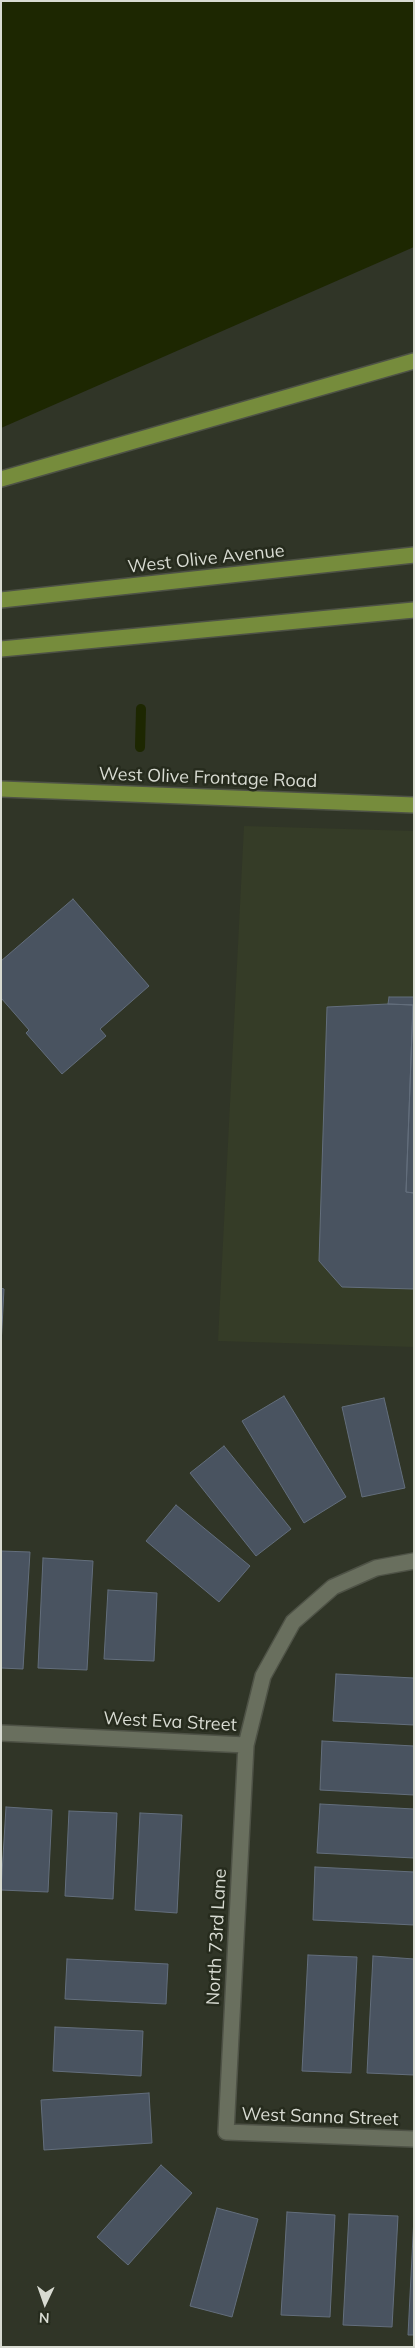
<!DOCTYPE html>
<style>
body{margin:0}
#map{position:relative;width:415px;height:2348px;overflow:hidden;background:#303527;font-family:Mulish,sans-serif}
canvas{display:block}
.frame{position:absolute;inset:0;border:2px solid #d8dbd2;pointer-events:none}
.north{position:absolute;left:20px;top:2278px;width:50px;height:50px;-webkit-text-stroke:4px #262b1d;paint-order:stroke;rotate:183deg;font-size:14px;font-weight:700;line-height:20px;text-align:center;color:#d8dbd2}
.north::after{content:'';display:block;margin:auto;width:18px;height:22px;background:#d8dbd2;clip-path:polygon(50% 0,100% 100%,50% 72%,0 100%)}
</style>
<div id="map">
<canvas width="415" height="2348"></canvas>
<div class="frame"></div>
<div class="north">N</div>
</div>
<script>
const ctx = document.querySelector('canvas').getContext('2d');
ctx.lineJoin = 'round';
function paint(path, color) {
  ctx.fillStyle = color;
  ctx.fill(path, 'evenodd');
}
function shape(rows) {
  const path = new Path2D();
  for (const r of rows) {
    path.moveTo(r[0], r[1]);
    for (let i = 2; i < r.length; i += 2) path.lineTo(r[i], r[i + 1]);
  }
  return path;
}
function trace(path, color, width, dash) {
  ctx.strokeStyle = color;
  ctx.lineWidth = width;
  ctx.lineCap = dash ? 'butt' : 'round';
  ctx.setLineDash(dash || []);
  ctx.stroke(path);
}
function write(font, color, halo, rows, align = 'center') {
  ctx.font = font + ' Mulish,sans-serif';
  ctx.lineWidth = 5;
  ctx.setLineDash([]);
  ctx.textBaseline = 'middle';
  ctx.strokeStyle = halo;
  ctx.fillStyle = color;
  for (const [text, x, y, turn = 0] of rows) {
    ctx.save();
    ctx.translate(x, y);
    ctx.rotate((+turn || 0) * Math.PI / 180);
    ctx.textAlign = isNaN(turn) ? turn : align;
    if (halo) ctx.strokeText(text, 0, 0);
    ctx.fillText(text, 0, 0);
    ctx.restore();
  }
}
paint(shape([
 [244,826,414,831,414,1347,218,1341]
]), '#353c27');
paint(shape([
 [1,1,414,1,414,247,1,428]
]), '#1d2701');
trace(shape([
 [140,747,141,709]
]), '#1d2701', 10);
const building = shape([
 [73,899,149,986,100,1029,106,1036,62,1074,26,1033,29,1030,1,998,1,961,73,899],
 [389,997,414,997,414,1193,406,1192,413,1005,388,1004,389,997],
 [388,1004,413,1005,406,1192,414,1193,414,1289,342,1287,319,1261,327,1007,388,1004],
 [1,1288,4,1289,1,1345,1,1288],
 [284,1396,346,1497,304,1523,242,1421,284,1396],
 [384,1398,405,1488,362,1497,342,1407,384,1398],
 [224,1446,291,1529,256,1556,190,1473,224,1446],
 [176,1505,250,1566,219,1602,146,1541,176,1505],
 [1,1551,30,1552,23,1669,1,1668,1,1551],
 [43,1558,93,1561,87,1670,38,1668,43,1558],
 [108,1590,157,1593,154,1661,104,1659,108,1590],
 [336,1674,414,1678,414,1725,333,1721,336,1674],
 [322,1741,414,1746,414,1795,320,1790,322,1741],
 [320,1804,414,1809,414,1858,317,1853,320,1804],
 [6,1807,52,1810,48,1892,1,1890,6,1807],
 [69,1811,117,1813,113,1899,65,1896,69,1811],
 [140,1813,182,1815,177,1913,135,1910,140,1813],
 [315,1867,414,1872,414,1925,313,1920,315,1867],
 [308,1955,357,1957,351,2073,302,2071,308,1955],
 [373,1956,414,1959,414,2075,367,2073,373,1956],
 [67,1959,168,1964,166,2004,65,1999,67,1959],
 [55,2027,143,2031,141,2076,53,2071,55,2027],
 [149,2093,152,2143,44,2150,41,2100,149,2093],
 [161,2165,192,2193,128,2265,97,2237,161,2165],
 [217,2208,258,2219,232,2317,190,2306,217,2208],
 [287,2212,335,2215,330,2317,281,2315,287,2212],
 [349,2214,398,2216,392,2327,343,2325,349,2214],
 [414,2217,414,2335,408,2335,414,2217]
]);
paint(building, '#495360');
trace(building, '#636e7c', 1);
const minor = shape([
 [414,1561,376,1568,333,1587,293,1622,263,1676,246,1745,226,2132,414,2139],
 [1,1733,246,1745]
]);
const major = shape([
 [1,479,414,361],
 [1,600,414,555],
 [1,649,414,610],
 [1,789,414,805]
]);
trace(minor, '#4e5246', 18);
trace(major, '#4e5246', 18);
trace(minor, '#696f5e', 15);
trace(major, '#768c3c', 15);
write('18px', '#d8dbd2', '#262b1d', [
 ["West Olive Avenue",206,559,-6],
 ["West Olive Frontage Road",208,778,2],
 ["West Eva Street",170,1722,3],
 ["North 73rd Lane",217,1937,-87],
 ["West Sanna Street",320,2117,2]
]);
</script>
